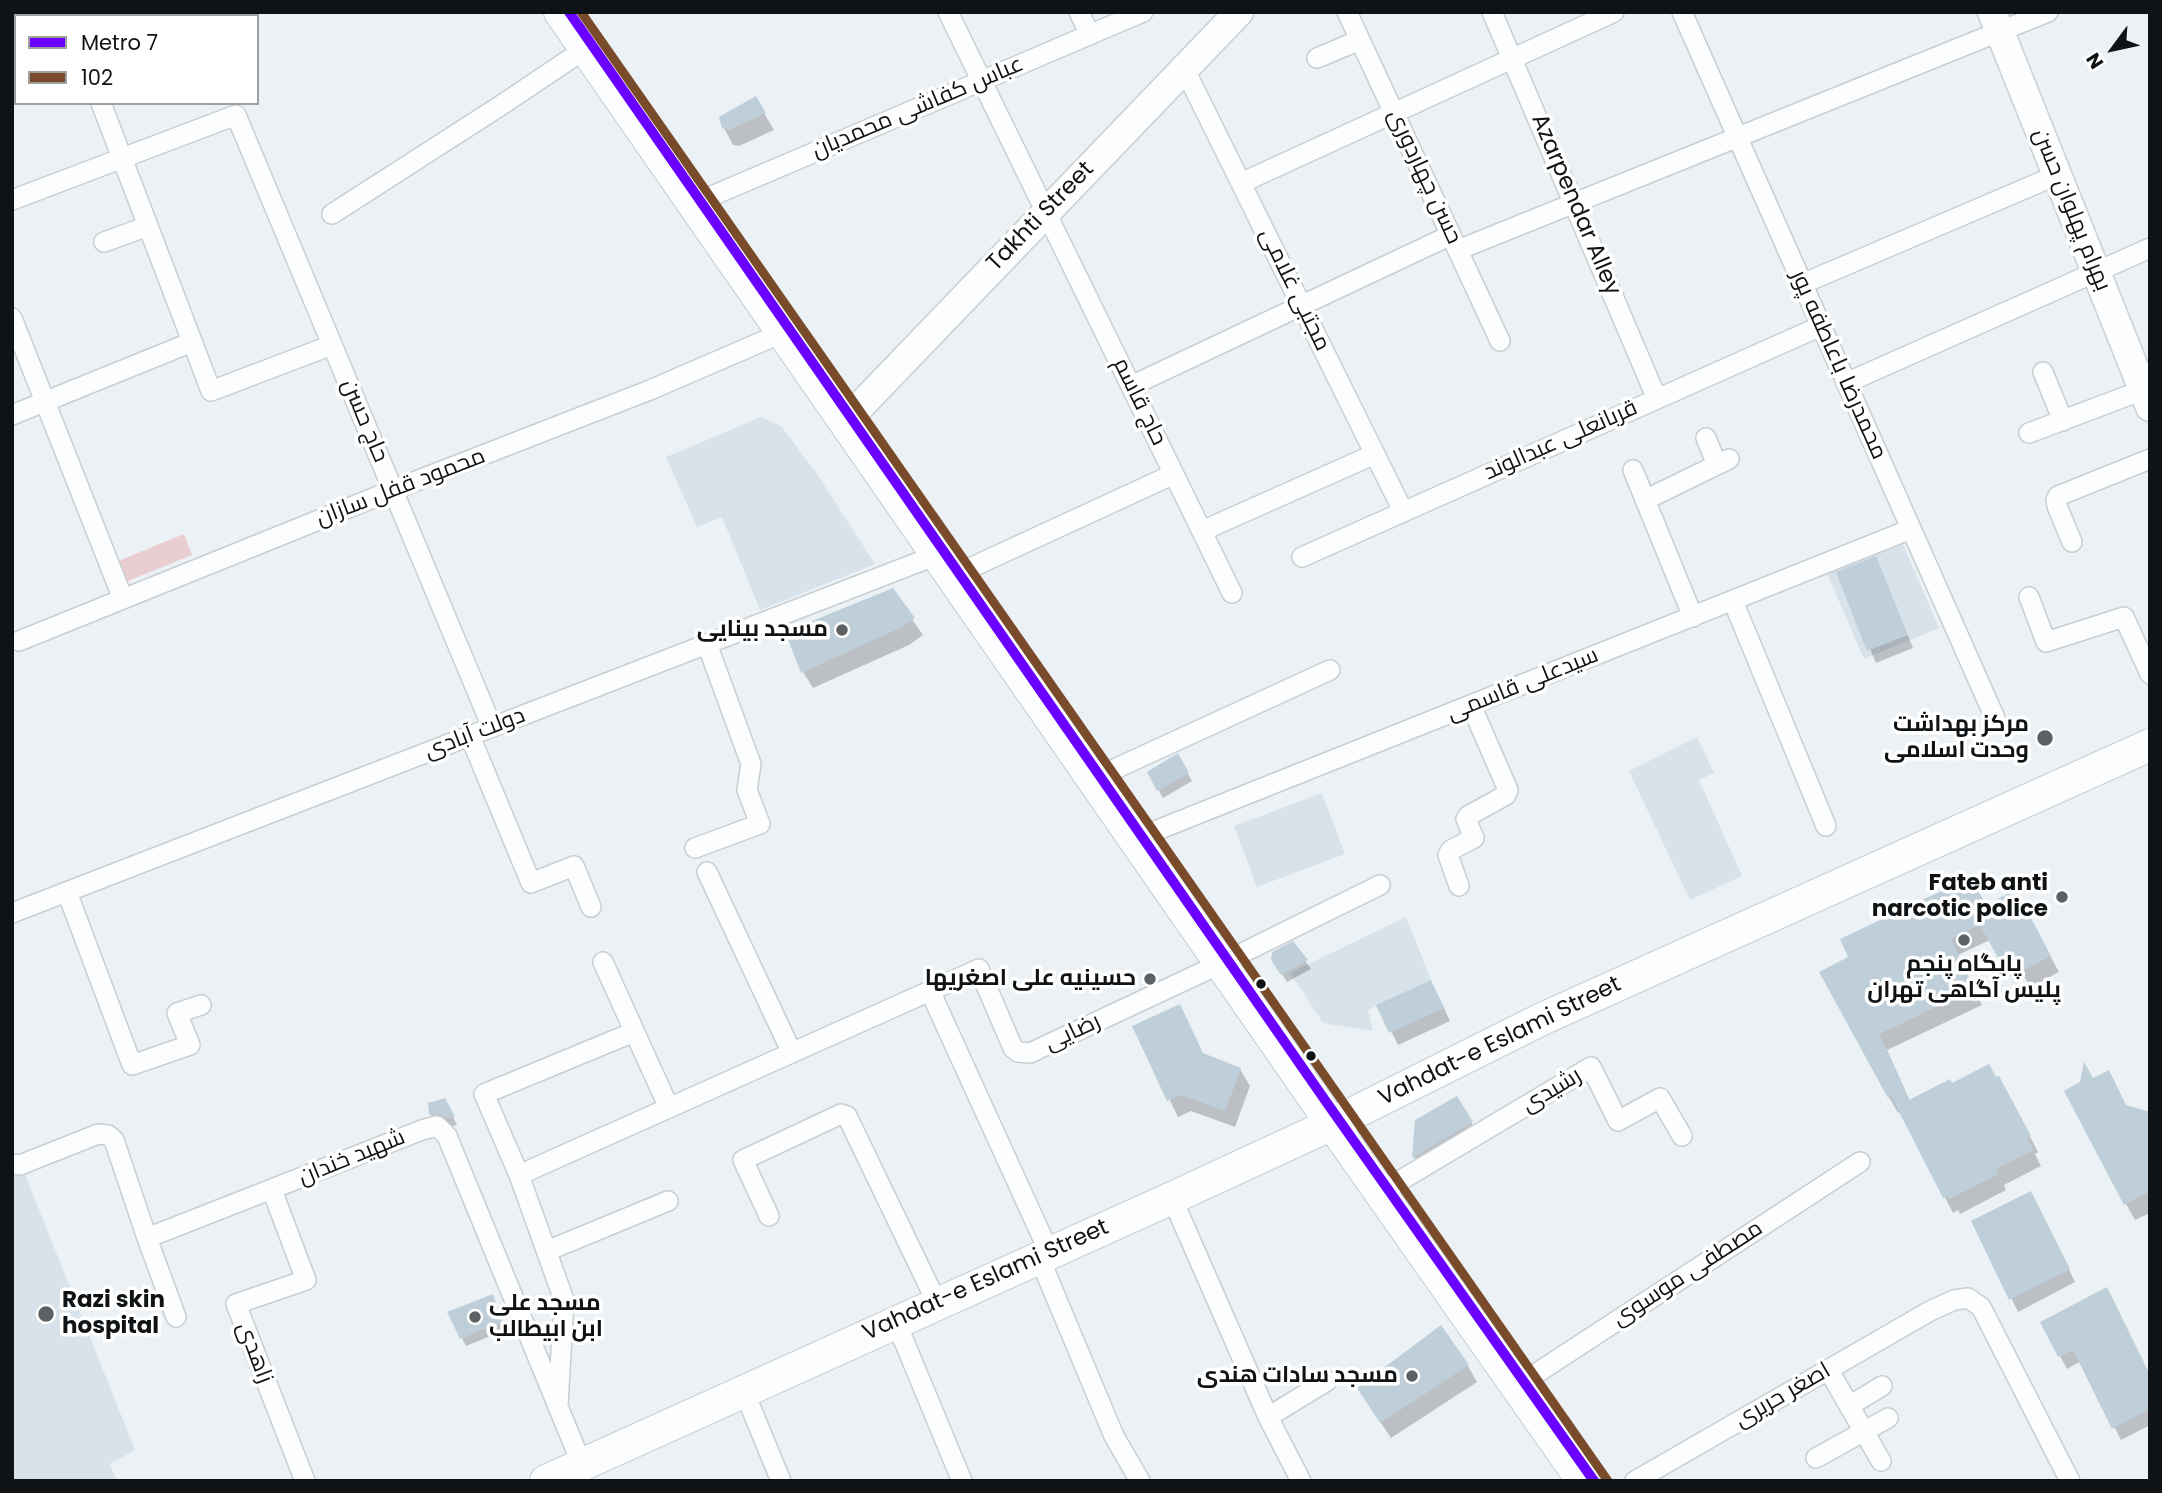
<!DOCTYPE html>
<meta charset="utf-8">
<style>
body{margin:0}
#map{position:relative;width:2162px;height:1493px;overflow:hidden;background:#ebf1f5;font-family:Poppins,sans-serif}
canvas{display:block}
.frame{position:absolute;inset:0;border:14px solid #0f1315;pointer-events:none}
.legend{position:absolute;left:14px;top:14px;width:245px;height:91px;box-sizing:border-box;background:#fff;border:2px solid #9fa1a1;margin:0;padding:9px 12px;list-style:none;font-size:21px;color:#0f1315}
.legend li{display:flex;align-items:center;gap:14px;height:35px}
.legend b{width:35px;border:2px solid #9fa1a1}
.north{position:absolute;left:2078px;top:14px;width:70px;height:70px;-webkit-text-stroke:5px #fff;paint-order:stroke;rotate:237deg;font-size:19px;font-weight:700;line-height:28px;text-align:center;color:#0f1315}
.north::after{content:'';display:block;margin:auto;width:24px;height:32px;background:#0f1315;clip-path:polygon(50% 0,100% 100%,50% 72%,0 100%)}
</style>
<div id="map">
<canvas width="2162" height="1493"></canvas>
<div class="frame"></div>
<ul class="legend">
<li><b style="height:9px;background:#6a00ff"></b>Metro 7</li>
<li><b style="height:9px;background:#7a4b2a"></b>102</li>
</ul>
<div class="north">N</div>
</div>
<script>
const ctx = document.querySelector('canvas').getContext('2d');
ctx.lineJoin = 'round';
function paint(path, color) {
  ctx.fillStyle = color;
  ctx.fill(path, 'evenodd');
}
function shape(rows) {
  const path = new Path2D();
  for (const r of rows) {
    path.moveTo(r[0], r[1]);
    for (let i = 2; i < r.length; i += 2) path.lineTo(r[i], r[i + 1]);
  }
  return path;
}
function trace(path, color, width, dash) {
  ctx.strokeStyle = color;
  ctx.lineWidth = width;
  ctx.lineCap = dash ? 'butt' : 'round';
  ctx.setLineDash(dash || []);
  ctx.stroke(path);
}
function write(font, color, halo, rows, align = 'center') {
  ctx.font = font + ' Poppins,Cairo,sans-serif';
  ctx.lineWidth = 7;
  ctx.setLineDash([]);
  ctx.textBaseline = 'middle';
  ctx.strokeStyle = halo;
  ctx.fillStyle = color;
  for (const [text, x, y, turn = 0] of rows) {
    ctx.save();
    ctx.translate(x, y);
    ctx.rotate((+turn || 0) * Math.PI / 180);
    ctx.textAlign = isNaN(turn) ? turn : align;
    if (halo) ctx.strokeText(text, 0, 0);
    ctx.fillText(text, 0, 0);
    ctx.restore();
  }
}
paint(shape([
 [761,417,782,427,817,474,875,564,760,610,722,517,697,527,666,457],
 [1903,544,1939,628,1864,659,1827,573],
 [1697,737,1714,773,1699,780,1742,876,1690,900,1629,771],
 [1322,793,1345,854,1257,887,1234,826],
 [1406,917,1431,980,1368,1010,1373,1031,1323,1023,1290,973],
 [24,1172,135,1450,110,1464,117,1481,12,1481,12,1177]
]), '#d7e2ea');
paint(shape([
 [184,534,192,555,123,583,116,562]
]), '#e9cdd0');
paint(shape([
 [755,98,774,130,739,146,733,145,724,128],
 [1876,558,1913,648,1876,663,1838,573],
 [892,590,923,635,909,645,813,688,803,672],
 [1178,756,1192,781,1163,798,1149,772],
 [2012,901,2027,913,2059,972,2031,987,2025,978,2014,983,1990,940,1958,955,1982,1005,1887,1050,1910,1101,1952,1086,2008,1094,2038,1152,2035,1154,2041,1166,2004,1185,2006,1190,1960,1214,1958,1210,1953,1213,1900,1112,1898,1113,1889,1097,1822,973,1986,907],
 [1293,944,1311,969,1287,982,1273,960],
 [1438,995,1450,1021,1398,1045,1379,1006],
 [1135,1027,1240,1069,1250,1086,1235,1127,1191,1111,1178,1117],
 [2093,1080,2127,1107,2150,1115,2150,1213,2135,1220,2126,1204],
 [1457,1098,1478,1135,1421,1169,1414,1157,1417,1121],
 [444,1100,457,1125,452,1126,445,1121,435,1123,431,1115,429,1104],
 [2038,1206,2075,1282,2018,1312,1974,1222],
 [492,1296,505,1330,466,1346,450,1313],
 [2042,1323,2150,1376,2150,1425,2121,1440,2081,1361,2067,1369],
 [1468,1366,1477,1382,1391,1438,1369,1405]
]), '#0003');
paint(shape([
 [756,96,766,113,729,130,722,128,719,117],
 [1876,556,1908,635,1867,651,1836,572],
 [893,588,915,618,900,628,801,673,785,632],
 [1178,753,1189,773,1157,791,1147,772],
 [1971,877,1986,905,2009,893,2012,899,2019,895,2051,956,2020,972,2015,963,2004,969,1980,925,1951,939,1974,989,1879,1034,1909,1100,1950,1079,1952,1083,1989,1064,1996,1077,1999,1076,2031,1136,2027,1138,2034,1150,1996,1169,1999,1174,1949,1199,1948,1195,1943,1198,1891,1096,1888,1098,1819,972,1848,957,1840,939],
 [1293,941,1308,960,1281,975,1271,960,1272,952],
 [1431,980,1444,1008,1389,1033,1376,1005],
 [1180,1004,1203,1053,1241,1068,1225,1111,1181,1095,1167,1101,1132,1026],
 [2084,1062,2093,1078,2109,1070,2126,1105,2150,1112,2150,1191,2124,1205,2064,1091,2080,1082],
 [1457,1096,1473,1122,1412,1158,1415,1120],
 [445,1098,455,1117,447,1118,439,1114,429,1115,428,1103],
 [2031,1191,2070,1269,2009,1300,1971,1221],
 [2107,1287,2150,1375,2150,1409,2112,1429,2073,1350,2058,1357,2040,1322],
 [493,1294,502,1322,460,1339,447,1312],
 [1441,1325,1469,1365,1380,1423,1357,1388]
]), '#becfda');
const street = shape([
 [67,12,68,16],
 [948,12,1232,593],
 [1079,12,1090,35],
 [1347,12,1500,341],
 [1492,12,1657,399],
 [1682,12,1995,718],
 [1317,58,1360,40],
 [1184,68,1403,511],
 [101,103,211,391,332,345],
 [1241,183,1614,12],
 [12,200,236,115,492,727],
 [693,204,1143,12],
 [332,214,500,106,585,49],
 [104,242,148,226],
 [1458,250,2048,12],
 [1802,284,2057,175],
 [12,318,123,599],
 [2043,372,2063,421],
 [1846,383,2150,248],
 [1131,386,1451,235],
 [12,415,192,342],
 [2029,433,2143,390],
 [1706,438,1717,465],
 [1633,470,1693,617],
 [1645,500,1729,459],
 [1202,531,1375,454],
 [2072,542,2057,506,2056,500,2058,496,2150,459],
 [1302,557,1821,326],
 [970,568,1174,474],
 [2029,597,2046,642,2124,617,2150,674],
 [1733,601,1826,826],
 [19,641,393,490,650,390,782,333],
 [470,736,531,883,574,866,591,907],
 [1093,779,1330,670],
 [1135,839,1911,529],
 [695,848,760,824,747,790,751,764,707,644],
 [707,872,792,1053],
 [1459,886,1448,855,1451,850,1474,838,1466,819,1468,816,1506,795,1508,790,1471,705],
 [67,892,132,1065,190,1045,177,1013,201,1005],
 [12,913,937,555],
 [603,962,669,1108],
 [930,991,1049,1252],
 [12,1164,20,1165,98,1134,108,1135,114,1140,147,1238,422,1130,437,1126,447,1136,582,1465],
 [519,1175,979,969,1013,1048,1018,1052,1030,1053,1222,963,1380,885],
 [272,1190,306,1280,236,1304,305,1481],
 [1381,1192,1591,1067,1618,1121,1660,1098,1682,1136],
 [1172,1198,1268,1417,1301,1481],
 [769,1216,743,1160,841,1114,847,1116,937,1303],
 [147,1238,176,1317],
 [547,1251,668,1201],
 [1039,1257,1114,1436,1140,1481],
 [896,1322,962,1481],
 [1828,1369,1881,1461],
 [1517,1386,1860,1162],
 [744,1391,781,1481],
 [558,1405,564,1300,519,1175,484,1094,634,1032],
 [1849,1406,1882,1386],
 [1268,1417,1327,1381],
 [1816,1458,1888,1418],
 [1635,1481,1930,1311,1954,1300,1968,1298,1981,1307,2070,1481]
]);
const secondary = shape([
 [1992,12,2150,407],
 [845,422,1239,12]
]);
const primary = shape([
 [560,12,1332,1124,1583,1481],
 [546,1481,1172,1198,1332,1124,1542,1019,2150,745]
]);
trace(street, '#c9ced0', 22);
trace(secondary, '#c9ced0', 31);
trace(primary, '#c9ced0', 34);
trace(street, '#fcfdfe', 19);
trace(secondary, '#fcfdfe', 28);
trace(primary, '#fcfdfe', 32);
trace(shape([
 [581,12,1608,1481]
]), '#7a4b2a', 9);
trace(shape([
 [569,12,1327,1103,1594,1481]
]), '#6a00ff', 10);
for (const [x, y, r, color] of [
 [842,630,7,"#5c6163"],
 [2045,738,9,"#5c6163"],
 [2062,897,7,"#5c6163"],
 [1964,940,7,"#5c6163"],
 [1150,979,7,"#5c6163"],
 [1261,984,6,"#0f1315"],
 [1311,1056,6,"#0f1315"],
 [46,1314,9,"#5c6163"],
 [475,1317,7,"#5c6163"],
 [1412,1376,7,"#5c6163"]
]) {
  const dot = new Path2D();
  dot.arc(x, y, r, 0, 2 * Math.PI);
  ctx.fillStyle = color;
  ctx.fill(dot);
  trace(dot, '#fff', 2.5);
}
write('23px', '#0f1315', '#fff', [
 ["عباس کفاشی محمدیان",918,108,-23],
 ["حسن چهاردوری",1424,177,65],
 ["Azarpendar Alley",1575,205,67],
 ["بهرام پهلوان حسن",2071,210,68],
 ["Takhti Street",1041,217,-46],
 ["مجتبی غلامی",1294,290,64],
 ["محمدرضا باعاطفه پور",1838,365,66],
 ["حاج قاسم",1139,402,64],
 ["حاج حسن",364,421,67],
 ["قربانعلی عبدالوند",1561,441,-24],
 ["محمود قفل سازان",401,488,-21],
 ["سیدعلی قاسمی",1523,685,-22],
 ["دولت آبادی",475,734,-21],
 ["رضایی",1073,1033,-25],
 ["Vahdat-e Eslami Street",1500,1042,-26],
 ["رشیدی",1552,1091,-31],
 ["شهید خندان",352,1158,-22],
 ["مصطفی موسوی",1688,1274,-33],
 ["Vahdat-e Eslami Street",986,1281,-24],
 ["زاهدی",254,1353,69],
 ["اصغر حریری",1783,1396,-30]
]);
write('bold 23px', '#0f1315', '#fff', [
 ["مسجد بینایی",828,630],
 ["مرکز بهداشت",2029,725],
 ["وحدت اسلامی",2029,751],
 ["Fateb anti",2048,884],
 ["narcotic police",2048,910],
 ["پایگاه پنجم",1964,965,"center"],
 ["پلیس آگاهی تهران",1964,991,"center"],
 ["حسینیه علی اصغریها",1136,979],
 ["Razi skin",62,1301,"left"],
 ["hospital",62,1327,"left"],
 ["مسجد علی",489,1304,"left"],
 ["ابن ابیطالب",489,1330,"left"],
 ["مسجد سادات هندی",1398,1376]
], 'right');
</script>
